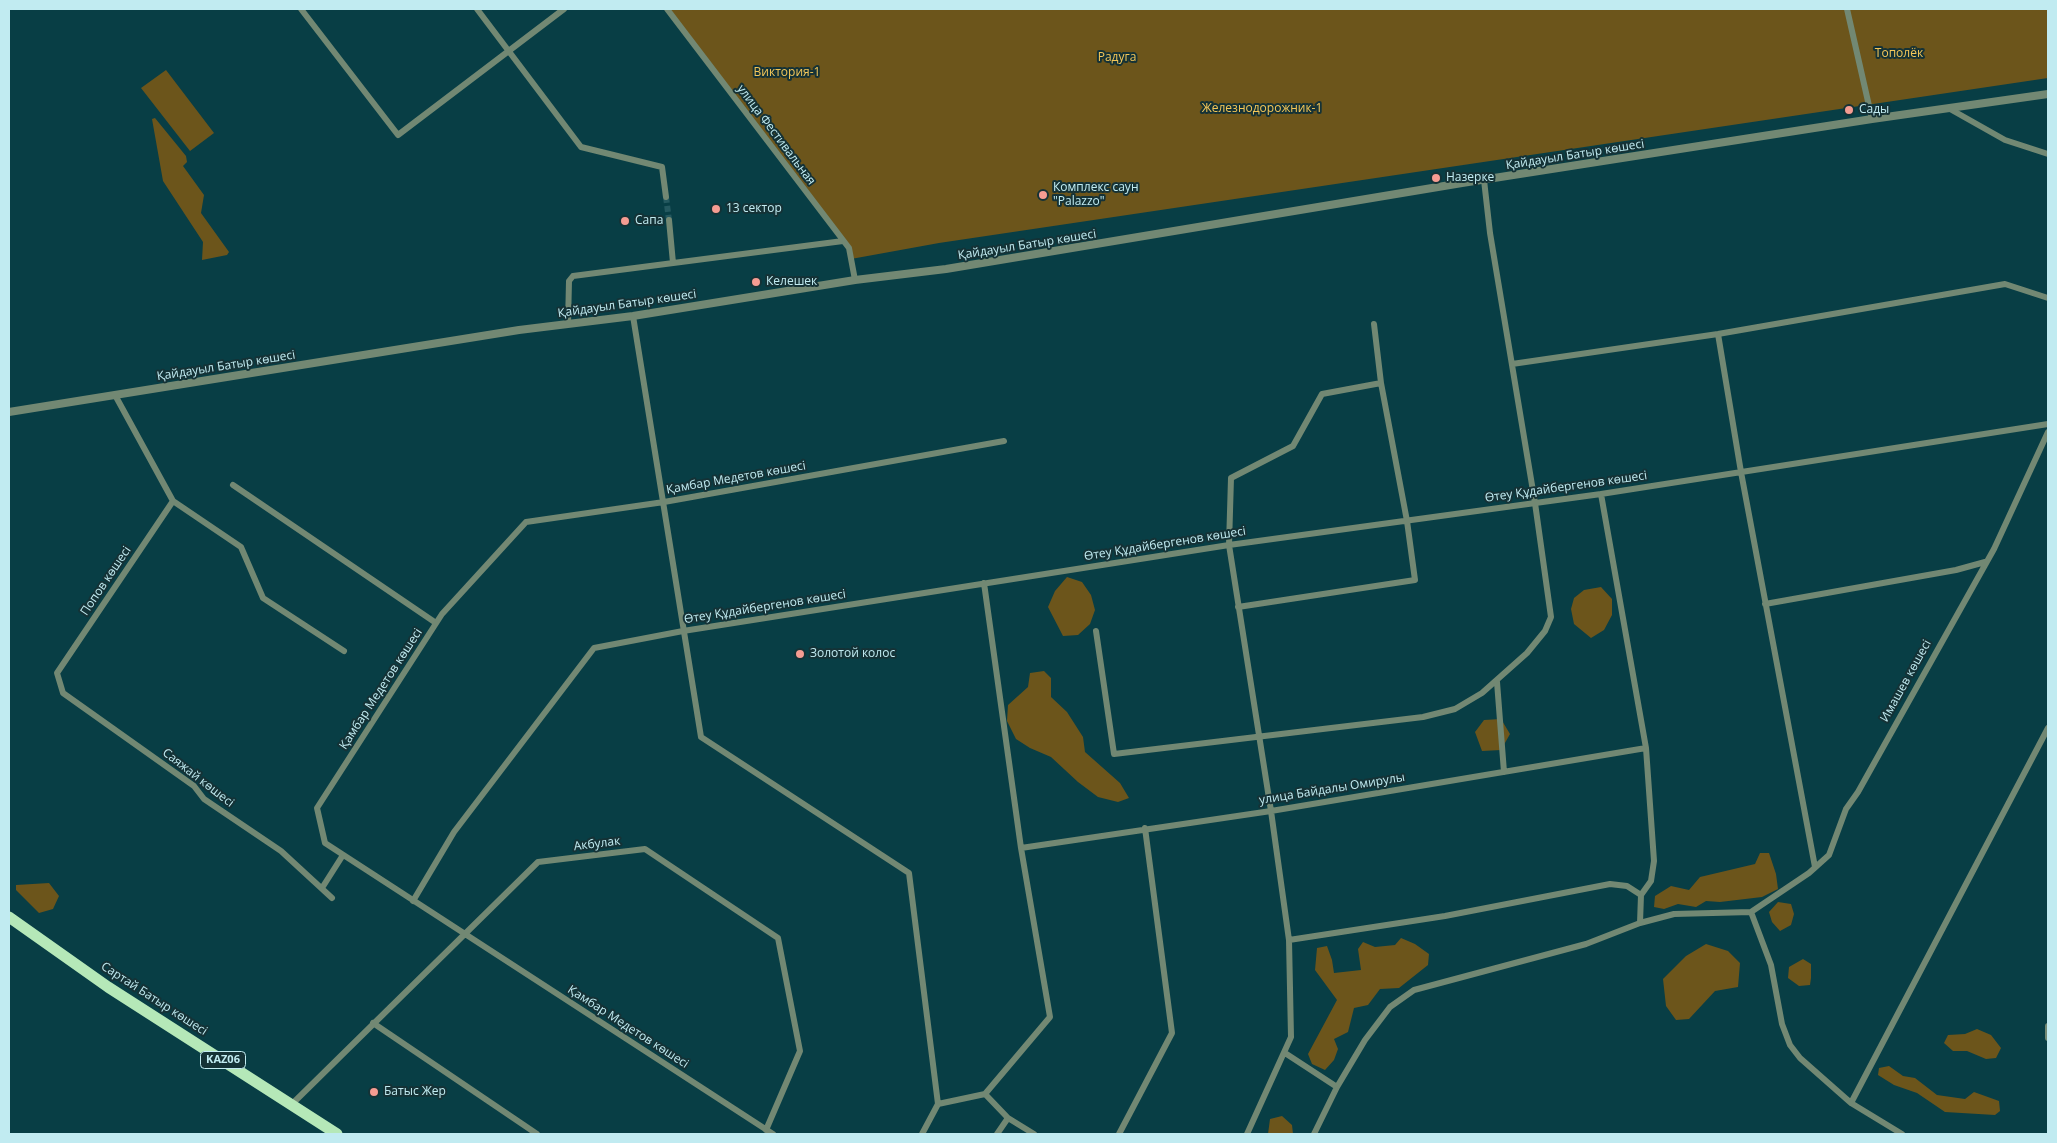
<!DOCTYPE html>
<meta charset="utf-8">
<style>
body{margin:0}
#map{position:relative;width:2057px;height:1143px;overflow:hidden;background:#083e45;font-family:"Open Sans",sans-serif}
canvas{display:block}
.frame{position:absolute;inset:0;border:10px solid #c1ebf1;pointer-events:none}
</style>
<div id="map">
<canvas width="2057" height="1143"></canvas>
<div class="frame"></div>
</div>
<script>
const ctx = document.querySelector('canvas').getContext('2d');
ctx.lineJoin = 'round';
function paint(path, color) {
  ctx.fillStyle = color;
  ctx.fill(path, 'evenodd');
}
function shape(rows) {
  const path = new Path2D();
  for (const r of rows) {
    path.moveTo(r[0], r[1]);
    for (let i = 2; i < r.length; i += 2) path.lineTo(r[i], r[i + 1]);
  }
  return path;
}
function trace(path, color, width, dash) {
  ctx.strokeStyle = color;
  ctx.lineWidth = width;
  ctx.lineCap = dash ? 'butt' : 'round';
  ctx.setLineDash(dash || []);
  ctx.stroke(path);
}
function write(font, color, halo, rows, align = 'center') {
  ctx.font = font + ' "Open Sans",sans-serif';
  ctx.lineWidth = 4;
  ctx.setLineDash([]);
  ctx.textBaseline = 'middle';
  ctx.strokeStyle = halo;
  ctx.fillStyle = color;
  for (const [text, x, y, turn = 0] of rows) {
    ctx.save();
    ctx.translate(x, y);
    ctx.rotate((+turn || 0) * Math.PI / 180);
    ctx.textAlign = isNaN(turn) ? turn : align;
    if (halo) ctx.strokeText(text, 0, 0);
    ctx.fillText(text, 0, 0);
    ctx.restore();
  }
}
paint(shape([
 [667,9,2048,9,2048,78,939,243,851,259,849,248],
 [166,70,214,133,190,151,141,88],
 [155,118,186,156,187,162,183,166,204,195,201,213,229,252,227,255,202,260,203,242,163,181,152,119],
 [1067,577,1082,582,1091,595,1095,610,1090,624,1078,635,1063,636,1048,607,1055,591],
 [1601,587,1612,599,1612,615,1604,630,1591,638,1574,624,1571,609,1574,598,1584,590],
 [1044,671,1051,678,1051,697,1067,712,1083,737,1085,752,1120,783,1129,798,1118,802,1098,797,1078,782,1051,757,1030,748,1016,739,1007,721,1008,705,1028,687,1030,673],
 [1501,719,1510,734,1501,750,1482,751,1475,732,1484,720],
 [1760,853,1769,853,1776,874,1778,889,1762,897,1720,902,1706,901,1696,907,1678,904,1664,909,1654,907,1655,896,1671,886,1689,890,1700,877,1755,864],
 [49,883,59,896,53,909,39,913,16,890,16,885],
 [1778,902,1791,904,1794,914,1791,925,1780,931,1772,922,1769,912],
 [1401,938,1415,944,1429,954,1428,965,1399,988,1380,989,1368,1005,1354,1008,1348,1032,1334,1039,1338,1049,1334,1060,1325,1070,1312,1064,1308,1054,1337,1000,1315,970,1317,948,1327,946,1332,960,1334,973,1361,970,1358,949,1363,942,1375,947,1395,945],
 [1706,944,1728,951,1740,963,1738,987,1715,991,1689,1019,1676,1020,1666,1006,1663,979,1686,956],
 [1803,959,1811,964,1811,978,1810,985,1799,986,1788,978,1789,967],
 [1977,1029,1991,1035,2001,1048,1996,1058,1986,1059,1967,1051,1953,1051,1944,1043,1948,1035,1965,1034],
 [1889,1066,1903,1076,1915,1078,1937,1095,1965,1099,1974,1092,1999,1101,2000,1111,1995,1115,1945,1112,1917,1093,1894,1085,1878,1075,1879,1068],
 [1282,1116,1292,1125,1293,1134,1268,1134,1270,1119]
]), '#6c551b');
trace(shape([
 [666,197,669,220]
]), '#24585f', 6, [6, 3]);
trace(shape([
 [301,9,398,135,564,9],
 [477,9,581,147,662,167,666,197],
 [667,9,849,248,855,280],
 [1847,9,1872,119],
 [1950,109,2005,140,2048,154],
 [669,220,673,263],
 [633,316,701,737,909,873,938,1104],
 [568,324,569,281,573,276,843,241],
 [1718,334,1741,472,1815,867],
 [1512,364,1718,334,2005,284,2048,298],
 [1381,383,1322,394,1293,446,1231,478,1229,545,1271,811,1289,940,1445,916,1610,884,1627,886,1641,895,1651,881,1654,861,1646,748,1601,494],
 [115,395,173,501,241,547,263,598,344,651],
 [233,485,436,623],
 [173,501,57,673,63,693,194,786,204,799,281,851,332,898],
 [1765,604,1956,570,1985,562],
 [1238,607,1415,580,1407,521,1381,383,1374,324],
 [1096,631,1114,754,1423,717,1455,709,1482,693,1527,653,1545,631,1551,617,1535,503,1490,233,1484,180],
 [1497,682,1504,772],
 [1021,848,1271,811,1646,748],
 [322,888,343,855],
 [413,901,454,832,594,648,683,631,1229,545,1601,494,2048,424],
 [1751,912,1809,873,1829,855,1846,809,1858,792,1994,549,2048,432],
 [1640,923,1641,895],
 [373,1023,537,1134],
 [2048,1026,2048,1038],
 [1285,1053,1337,1087],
 [985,1094,1008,1118],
 [1851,1103,2048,728],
 [291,1105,538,862,645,849,778,938,800,1051,766,1130],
 [773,1134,325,843,317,808,442,614,526,522,664,502,1004,441],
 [922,1134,938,1104,985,1094,1050,1017,1021,848,984,583],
 [997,1134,1008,1118,1034,1134],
 [1119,1134,1172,1033,1145,828],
 [1247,1134,1291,1037,1289,940],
 [1314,1134,1337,1087,1365,1040,1390,1007,1414,990,1586,944,1640,923,1674,914,1751,912,1771,965,1782,1024,1790,1045,1800,1058,1851,1103,1902,1134]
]), '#728873', 6);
trace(shape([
 [9,412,519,330,633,316,855,280,946,269,1462,183,1872,119,2048,94]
]), '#728873', 8);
trace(shape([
 [9,917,108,987,337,1134]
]), '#b5e8b8', 11);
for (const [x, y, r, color] of [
 [1849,110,5,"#f59c92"],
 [1436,178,5,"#f59c92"],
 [1043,195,5,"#f59c92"],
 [716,209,5,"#f59c92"],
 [625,221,5,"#f59c92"],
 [756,282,5,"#f59c92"],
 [800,654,5,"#f59c92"],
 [374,1092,5,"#f59c92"]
]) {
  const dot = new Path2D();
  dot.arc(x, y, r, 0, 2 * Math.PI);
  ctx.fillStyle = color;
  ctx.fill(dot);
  trace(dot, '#153236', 2);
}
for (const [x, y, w] of [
 [223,1060,45]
]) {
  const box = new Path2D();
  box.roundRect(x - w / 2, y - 8.5, w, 17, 4);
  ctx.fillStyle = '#153236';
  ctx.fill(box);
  trace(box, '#c1ebf1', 1);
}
write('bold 11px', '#c1ebf1', null, [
 ["KАZ06",223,1060]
]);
write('12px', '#f4c759', '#153236', [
 ["Тополёк",1899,54],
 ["Радуга",1117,58],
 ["Виктория-1",787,73],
 ["Железнодорожник-1",1262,109]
]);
write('12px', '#c1ebf1', '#153236', [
 ["Сады",1859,110],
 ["Назерке",1446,178],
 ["Комплекс саун",1053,188],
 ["\"Palazzo\"",1053,202],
 ["13 сектор",726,209],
 ["Сапа",635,221],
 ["Келешек",766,282],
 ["Золотой колос",810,654],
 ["Батыс Жер",384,1092]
], 'left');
write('12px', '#c1ebf1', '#153236', [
 ["улица Фестивальная",776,135,53],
 ["Қайдауыл Батыр көшесі",1575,155,-9],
 ["Қайдауыл Батыр көшесі",1027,245,-9],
 ["Қайдауыл Батыр көшесі",627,304,-8],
 ["Қайдауыл Батыр көшесі",226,366,-9],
 ["Қамбар Медетов көшесі",736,478,-10],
 ["Өтеу Құдайбергенов көшесі",1566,487,-8],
 ["Өтеу Құдайбергенов көшесі",1165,544,-9],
 ["Попов көшесі",106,581,-56],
 ["Өтеу Құдайбергенов көшесі",765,607,-9],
 ["Имашев көшесі",1906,681,-61],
 ["Қамбар Медетов көшесі",381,689,-57],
 ["Саяжай көшесі",198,778,38],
 ["улица Байдалы Омирулы",1332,789,-9],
 ["Акбулак",597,844,-7],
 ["Сартай Батыр көшесі",154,999,33],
 ["Қамбар Медетов көшесі",628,1027,33]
]);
</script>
